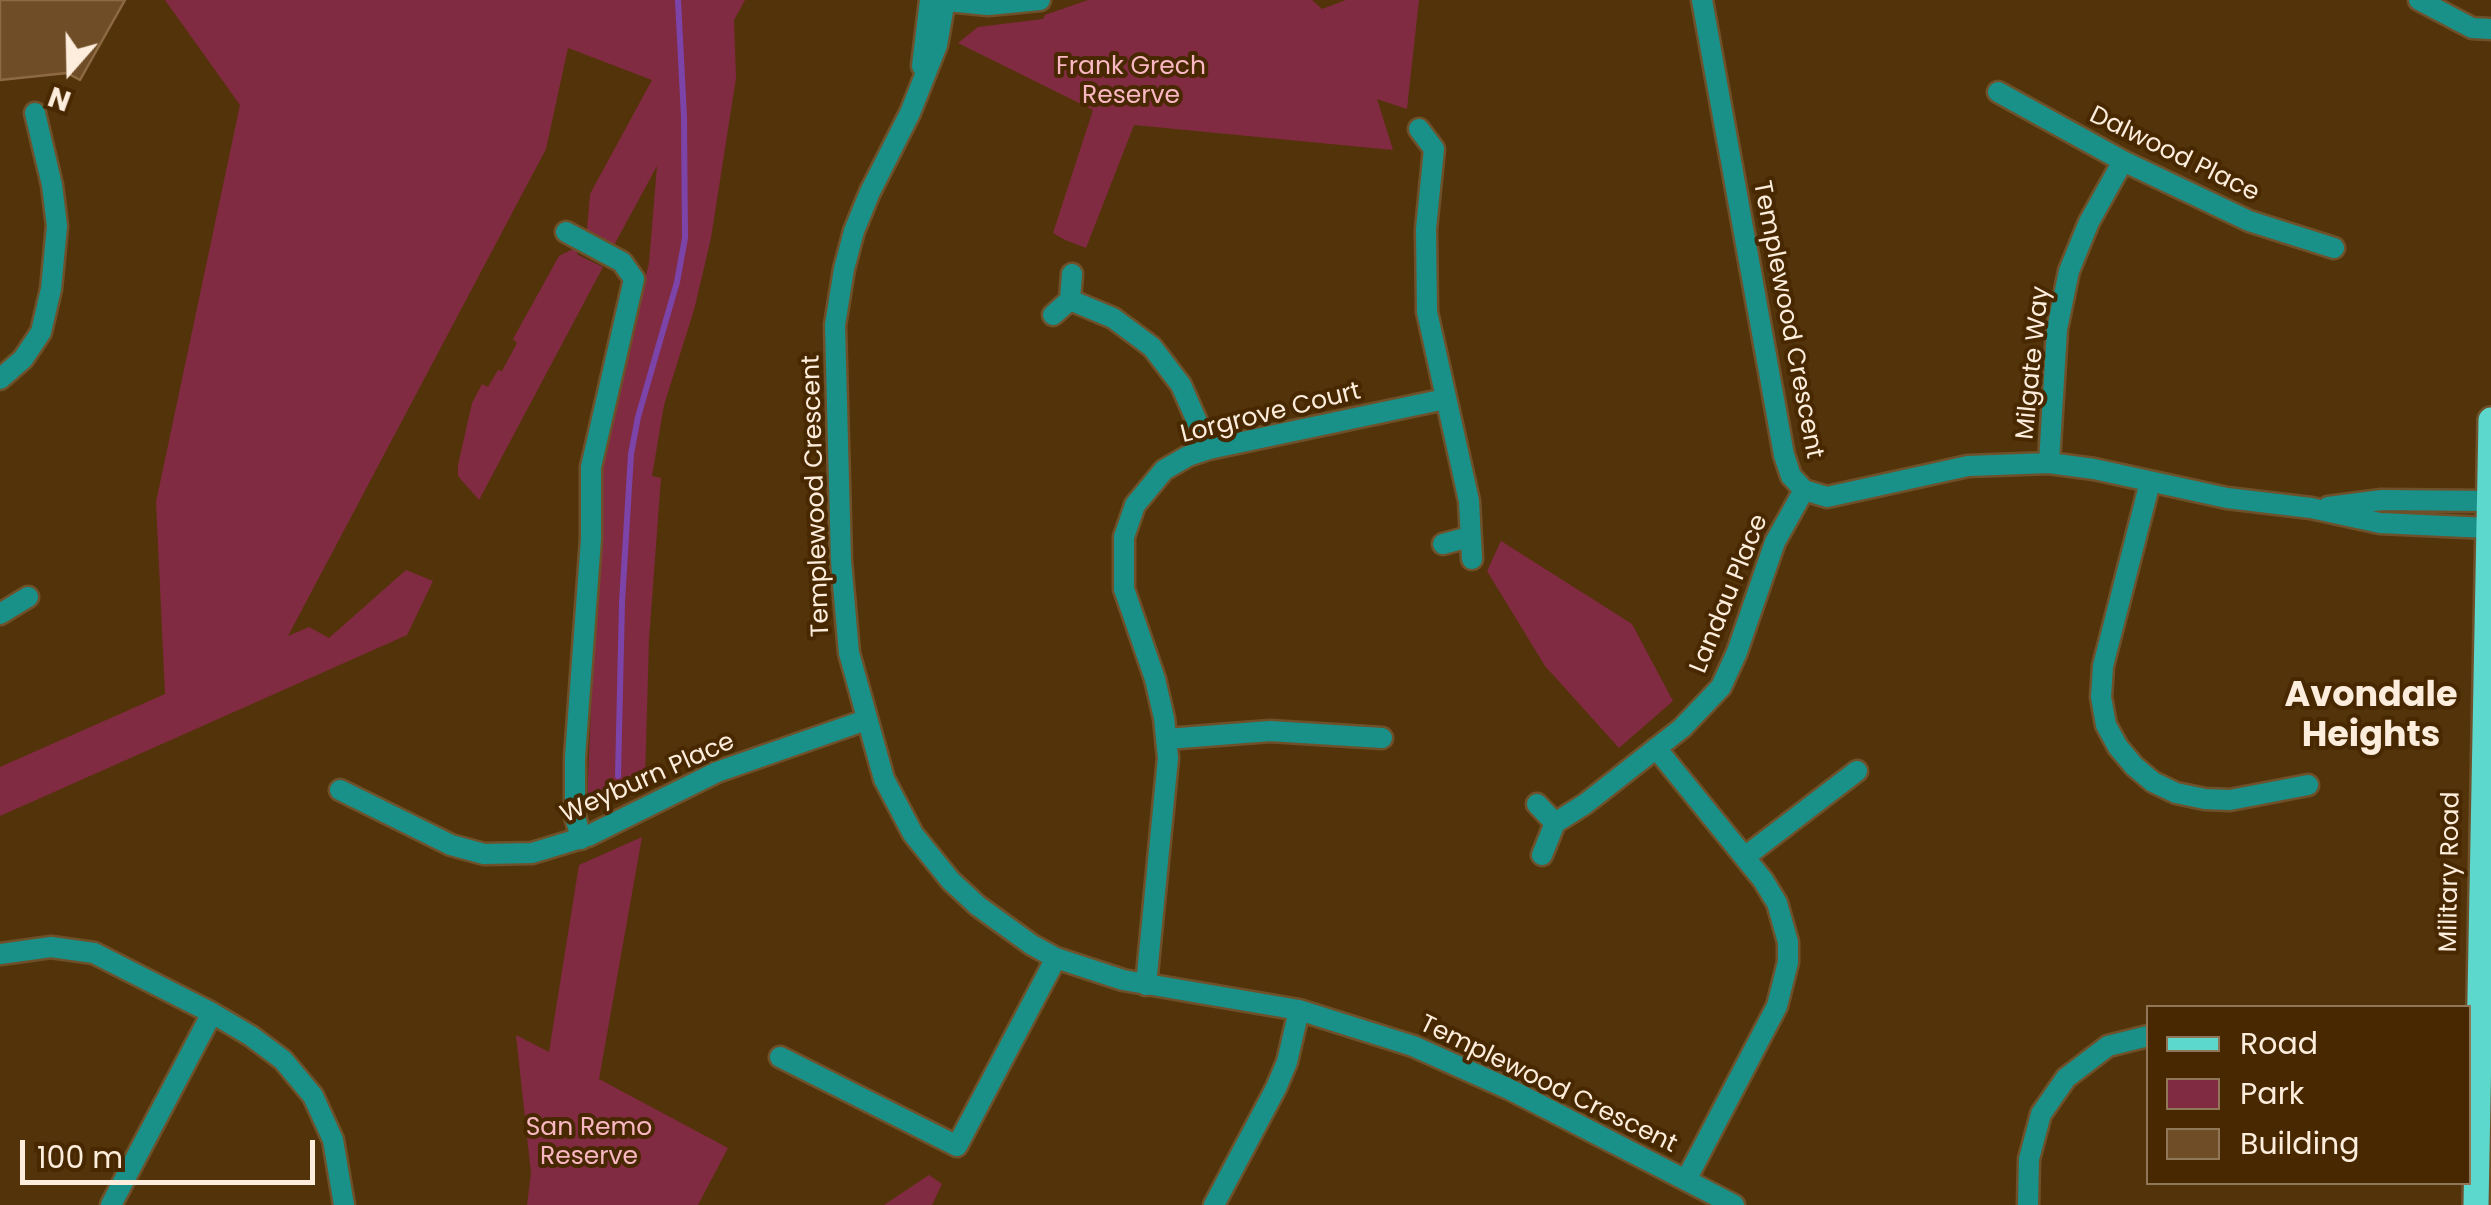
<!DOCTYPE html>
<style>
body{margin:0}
#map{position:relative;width:2491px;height:1205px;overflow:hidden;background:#533309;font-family:Poppins,sans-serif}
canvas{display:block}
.legend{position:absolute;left:2146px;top:1005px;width:325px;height:180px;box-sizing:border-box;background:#482800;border:2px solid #907758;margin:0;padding:12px 18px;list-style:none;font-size:30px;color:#fdeddc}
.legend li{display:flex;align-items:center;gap:20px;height:50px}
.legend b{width:50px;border:2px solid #907758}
.north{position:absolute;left:20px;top:20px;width:100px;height:100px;-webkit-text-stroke:8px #482800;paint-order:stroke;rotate:200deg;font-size:28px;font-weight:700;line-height:40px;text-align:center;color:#fdeddc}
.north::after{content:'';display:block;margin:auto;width:35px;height:45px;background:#fdeddc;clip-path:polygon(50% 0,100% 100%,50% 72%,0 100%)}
.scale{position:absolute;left:20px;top:1140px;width:295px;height:45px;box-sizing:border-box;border:5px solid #fdeddc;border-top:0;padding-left:12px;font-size:30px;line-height:35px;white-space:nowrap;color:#fdeddc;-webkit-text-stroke:8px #482800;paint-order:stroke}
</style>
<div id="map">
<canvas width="2491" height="1205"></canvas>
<ul class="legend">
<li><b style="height:12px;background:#5cd8cd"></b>Road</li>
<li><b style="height:28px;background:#812b42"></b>Park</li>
<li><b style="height:28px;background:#6f4d27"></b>Building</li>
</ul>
<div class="north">N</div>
<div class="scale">100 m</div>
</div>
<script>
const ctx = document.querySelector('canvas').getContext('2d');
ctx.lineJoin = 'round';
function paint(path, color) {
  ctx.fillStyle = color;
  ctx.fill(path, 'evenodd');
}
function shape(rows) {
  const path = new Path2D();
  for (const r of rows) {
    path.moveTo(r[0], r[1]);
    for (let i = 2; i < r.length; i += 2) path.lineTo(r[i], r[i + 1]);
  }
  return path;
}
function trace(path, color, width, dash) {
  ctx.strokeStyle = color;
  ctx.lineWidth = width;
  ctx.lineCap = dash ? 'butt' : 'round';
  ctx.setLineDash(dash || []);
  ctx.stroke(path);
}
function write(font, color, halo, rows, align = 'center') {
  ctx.font = font + ' Poppins,sans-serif';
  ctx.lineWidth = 8;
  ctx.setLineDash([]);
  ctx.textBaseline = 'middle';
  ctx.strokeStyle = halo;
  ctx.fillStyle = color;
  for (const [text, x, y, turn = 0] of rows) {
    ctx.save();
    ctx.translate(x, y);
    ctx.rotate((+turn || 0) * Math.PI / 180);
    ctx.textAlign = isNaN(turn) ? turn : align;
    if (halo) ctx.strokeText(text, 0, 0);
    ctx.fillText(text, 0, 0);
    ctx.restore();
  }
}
paint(shape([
 [165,0,745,0,734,20,736,78,711,238,694,310,664,405,652,476,661,478,649,639,645,778,597,802,587,802,602,457,649,263,657,166,613,247,587,230,590,194,652,80,568,48,546,149,288,636,309,627,329,638,406,570,433,581,407,635,0,816,0,767,165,694,156,502,240,105],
 [1088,0,1312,0,1322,9,1346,0,1419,0,1407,109,1377,99,1393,150,1134,125,1086,248,1065,240,1053,233,1093,110,958,43,978,27,1043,19,1045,15],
 [575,248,578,255,603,267,479,500,458,476,458,465,472,403,482,384,488,387,498,370,502,371,517,343,513,339,559,256],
 [1501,541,1632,624,1673,701,1619,748,1545,666,1487,571],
 [642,837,599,1079,728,1148,698,1205,527,1205,531,1173,516,1035,549,1052,579,865],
 [929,1175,942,1184,932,1205,884,1205]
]), '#812b42');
paint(shape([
 [0,0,126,0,88,68,80,77,68,70,0,73]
]), '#0007');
trace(shape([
 [618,776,622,602,631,454,638,417,677,282,685,238,684,117,678,0]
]), '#7c44a9', 6);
const building = shape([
 [0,0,125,0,80,80,67,73,0,80,0,0]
]);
paint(building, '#6f4d27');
trace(building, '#8e6a43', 2.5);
const minor = shape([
 [937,0,988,5,1040,0],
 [945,0,937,45,910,113,870,192,854,231,844,269,835,325,841,561,849,653,884,779,913,834,951,881,978,906,1032,945,1056,958,1123,980,1299,1010,1413,1046,1509,1089,1734,1205],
 [1702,0,1784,455,1791,476,1804,490,1827,497,1968,466,2049,463,2094,469,2227,498,2311,508,2380,523,2487,528],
 [2419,0,2472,28,2491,29],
 [922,66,930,0],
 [1998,92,2123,161,2249,221,2334,248],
 [1419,129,1434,149,1426,229,1427,312,1469,501,1472,559],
 [566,232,622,262,634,279,591,467,591,539,575,757,575,816,581,839],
 [1070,300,1113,318,1152,347,1181,385,1209,449],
 [1053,315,1070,300,1072,274],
 [0,379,23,359,41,332,51,289,57,226,52,185,35,113],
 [2049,463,2057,329,2069,271,2089,222,2123,161],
 [2150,482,2103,666,2101,697,2106,725,2118,747,2134,766,2153,782,2176,793,2205,799,2230,800,2308,785],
 [2328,507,2382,500,2488,501],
 [1443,544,1469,537],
 [0,614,28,597],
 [1167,739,1270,731,1382,738],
 [1656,748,1763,880,1777,903,1788,942,1788,962,1777,1006,1686,1180],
 [340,790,451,845,484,854,532,853,588,836,717,772,866,720],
 [1537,804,1555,823],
 [1542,855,1555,823,1585,804,1682,728,1721,687,1737,652,1775,542,1804,490],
 [1746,856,1857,771],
 [0,954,51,947,94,953,212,1013,251,1036,283,1060,313,1096,333,1140,344,1205],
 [1146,985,1168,758,1164,718,1155,679,1124,589,1124,537,1135,505,1164,470,1188,456,1209,449,1445,399],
 [780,1057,957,1146,1056,958],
 [111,1205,212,1013],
 [1214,1205,1276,1088,1287,1062,1299,1010],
 [2028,1205,2029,1159,2041,1114,2066,1078,2108,1046,2148,1036]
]);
const major = shape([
 [2476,1205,2491,420]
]);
trace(minor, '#6e512b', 25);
trace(major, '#6e512b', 30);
trace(minor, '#199189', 20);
trace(major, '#5cd8cd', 25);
write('25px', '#f8b7c3', '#482800', [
 ["Frank Grech",1131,68],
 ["Reserve",1131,97],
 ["San Remo",589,1129],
 ["Reserve",589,1158]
]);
write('25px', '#fdeddc', '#482800', [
 ["Dalwood Place",2174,155,26],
 ["Templewood Crescent",1787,320,79],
 ["Milgate Way",2034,363,-84],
 ["Lorgrove Court",1271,414,-14],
 ["Templewood Crescent",817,496,-92],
 ["Landau Place",1730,594,-68],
 ["Weyburn Place",648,779,-24],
 ["Military Road",2451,872,-89],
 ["Templewood Crescent",1548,1085,26]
]);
write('bold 35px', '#fdeddc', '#482800', [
 ["Avondale",2371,697],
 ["Heights",2371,737]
]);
</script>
